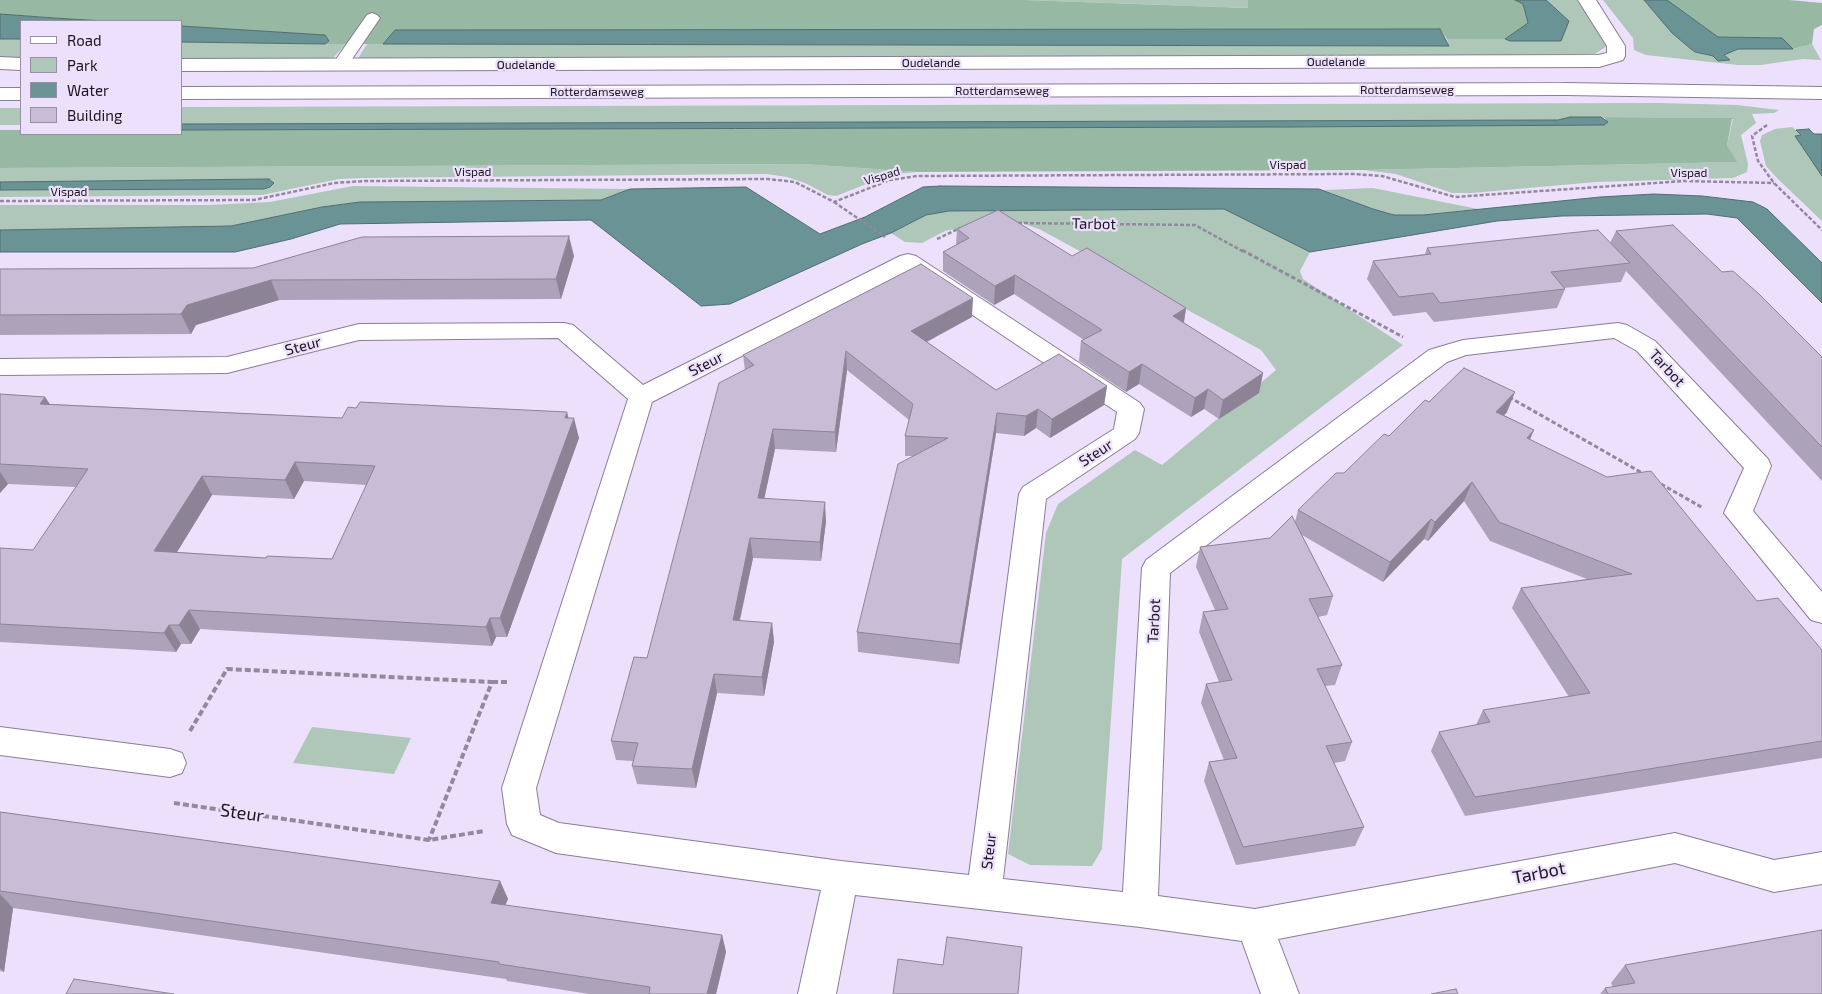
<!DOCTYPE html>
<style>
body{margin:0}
#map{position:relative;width:1822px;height:994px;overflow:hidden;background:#ede0fc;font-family:"Exo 2",sans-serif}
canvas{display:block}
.legend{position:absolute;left:20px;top:20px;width:162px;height:115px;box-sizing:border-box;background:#ede0fc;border:1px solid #998fa4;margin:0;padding:6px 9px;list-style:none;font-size:15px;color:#1a151f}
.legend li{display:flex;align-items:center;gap:10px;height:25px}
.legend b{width:25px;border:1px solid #998fa4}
</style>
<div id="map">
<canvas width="1822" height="994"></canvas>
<ul class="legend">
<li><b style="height:6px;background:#fff"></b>Road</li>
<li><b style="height:14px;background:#aec7b8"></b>Park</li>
<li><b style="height:14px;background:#699394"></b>Water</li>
<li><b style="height:14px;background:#c8bcd7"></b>Building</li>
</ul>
</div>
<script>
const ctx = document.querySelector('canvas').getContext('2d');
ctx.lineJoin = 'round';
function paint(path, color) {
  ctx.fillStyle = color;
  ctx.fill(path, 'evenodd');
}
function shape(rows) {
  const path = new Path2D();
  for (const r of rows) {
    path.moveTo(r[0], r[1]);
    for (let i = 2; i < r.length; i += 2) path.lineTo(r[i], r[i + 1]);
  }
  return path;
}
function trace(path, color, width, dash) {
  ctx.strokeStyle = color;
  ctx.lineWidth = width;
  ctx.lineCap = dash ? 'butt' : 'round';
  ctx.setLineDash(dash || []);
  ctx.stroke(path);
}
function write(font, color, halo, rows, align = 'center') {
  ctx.font = font + ' "Exo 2",sans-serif';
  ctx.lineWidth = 4.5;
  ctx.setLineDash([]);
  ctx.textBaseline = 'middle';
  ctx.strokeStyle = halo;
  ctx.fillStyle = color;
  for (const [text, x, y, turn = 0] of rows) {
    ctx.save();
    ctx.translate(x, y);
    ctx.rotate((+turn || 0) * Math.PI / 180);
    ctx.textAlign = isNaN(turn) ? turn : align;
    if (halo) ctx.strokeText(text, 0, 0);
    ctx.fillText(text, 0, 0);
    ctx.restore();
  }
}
paint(shape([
 [1024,0,1248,0,1249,8],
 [1546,0,1577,0,1598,30,1607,46,1595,54,1574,55,357,60,367,44,1449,46,1447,39,1505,39,1511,41,1569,21],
 [1603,0,1644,0,1695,52,1706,55,1729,60,1724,55,1738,49,1793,49,1812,44,1821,60,1803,59,1761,65,1738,65,1646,55,1634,50,1633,38],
 [0,39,21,39,21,57,0,57],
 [181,42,346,44,332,59,181,59],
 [1659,103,1737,105,1779,110,1774,113,1752,114,1756,123,1741,135,1748,164,1747,172,1733,178,1596,182,1472,193,1452,193,1396,174,1364,170,1736,162,1727,145,1733,119,1734,118,1601,117,1570,117,1558,120,181,124,181,107],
 [0,108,21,108,21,125,0,125],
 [1792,127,1802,135,1796,136,1822,176,1822,221,1778,179,1766,166,1760,141,1762,135,1775,129],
 [803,164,917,172,896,174,879,179,836,196,828,195,805,183,787,177,766,174,363,178,339,179,262,195,0,197,0,190,264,189,270,187,273,181,269,179,0,182,0,168],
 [353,186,630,189,601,200,360,202,322,207,231,226,0,230,0,205,209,205,270,202],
 [1373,188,1478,209,1423,215,1394,215,1373,209,1324,190],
 [1224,209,1310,252,1300,271,1303,279,1403,345,1122,559,1102,849,1092,866,1030,865,1008,854,1046,533,1058,504,1135,450,1162,465,1276,370,1261,350,1041,230,1022,223,975,225,945,231,922,243,905,242,891,233,926,215,949,211],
 [312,727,411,738,394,774,293,763]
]), '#aec7b8');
paint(shape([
 [0,0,1024,0,1248,8,1248,0,1515,0,1523,4,1528,23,1505,39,1447,39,1440,29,395,30,383,44,325,44,329,41,325,35,181,26,181,21,104,21,0,14],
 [1667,0,1789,0,1822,3,1822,25,1814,29,1812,44,1793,49,1782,38,1718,37],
 [1601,117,1736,118,1732,119,1727,145,1737,162,1364,170,917,172,803,164,0,168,0,130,21,130,21,134,181,134,181,130,1290,127,1607,124,1605,118]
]), '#97b9a4');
const water = shape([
 [1515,0,1546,0,1569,21,1561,41,1510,41,1505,39,1528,23,1523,4,1515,0],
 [1644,0,1667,0,1718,37,1782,38,1793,49,1738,49,1724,55,1730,60,1718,61,1713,56,1695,52,1691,49,1672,33,1644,0],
 [0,14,55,18,104,21,21,21,21,39,0,39,0,14],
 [181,26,325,35,329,41,325,44,181,42,181,26],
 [1440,29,1449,46,383,44,395,30,1440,29],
 [1570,117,1601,117,1608,122,1604,125,1290,127,181,130,181,124,1558,120,1570,117],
 [1809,129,1814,134,1822,134,1822,176,1795,136,1801,135,1796,130,1809,129],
 [269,179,274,183,270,187,264,189,0,190,0,182,269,179],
 [940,186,1319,189,1373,209,1394,215,1423,215,1600,197,1654,194,1702,196,1753,202,1767,209,1822,263,1822,303,1737,218,1707,214,1562,216,1497,221,1310,252,1224,209,949,211,926,215,891,233,862,244,730,304,701,306,591,220,340,224,291,239,235,252,0,252,0,230,231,226,322,207,360,202,601,200,630,189,746,187,820,234,865,217,923,187,940,186]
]);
paint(water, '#699394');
trace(water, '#516d71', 1);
const lane = shape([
 [372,13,377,15,380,18,348,65,346,68,334,68,332,65,367,15,372,13]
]);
const street = shape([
 [1578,0,1596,0,1625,46,1625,56,1623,60,1599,67,181,71,181,59,1598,55,1607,53,1607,46,1578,0],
 [0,57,21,58,21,70,0,69,0,57],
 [908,254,916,256,1140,403,1144,409,1139,433,1135,439,1046,499,1003,879,1123,892,1142,568,1146,560,1429,350,1463,340,1618,323,1627,325,1655,341,1768,459,1771,466,1753,511,1822,592,1822,623,1811,620,1724,513,1744,468,1637,351,1614,338,1466,355,1447,362,1170,573,1158,896,1255,909,1675,833,1774,860,1822,852,1822,884,1774,892,1675,863,1278,939,1299,994,1261,994,1242,941,1140,927,855,895,836,994,798,994,821,890,556,853,512,835,507,824,502,788,628,399,558,338,359,340,227,373,0,375,0,359,227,357,359,324,564,323,573,325,643,385,900,256,908,254],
 [907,271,1117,412,1114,429,1023,487,1019,494,969,875,841,861,559,823,540,815,536,788,652,402,907,271],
 [0,727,170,749,182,753,186,763,182,773,170,777,0,755,0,727]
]);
const secondary = shape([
 [1565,83,1822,87,1822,99,1565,95,181,99,181,87,1565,83],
 [0,88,21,88,21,100,0,100,0,88]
]);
trace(lane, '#897d97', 2);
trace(street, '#897d97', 2);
trace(secondary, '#897d97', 2);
trace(shape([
 [1767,125,1752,136,1758,161,1774,183,1822,230],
 [0,201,254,200,334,183,365,181,768,179,795,182,834,202,890,180,917,176,1353,174,1382,176,1455,197,1684,181,1774,183],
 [834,202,885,237],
 [1018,223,1195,225,1244,252],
 [937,239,960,228]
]), '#92899d', 2.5, [4, 2]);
trace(shape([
 [1242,250,1403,337],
 [1509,397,1644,474],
 [1661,484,1703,508]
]), '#92899d', 3, [4.5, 2.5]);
trace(shape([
 [492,682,509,682],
 [190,731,227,669,492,682,429,840],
 [174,803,429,840,484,831]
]), '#92899d', 4, [6, 3]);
paint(lane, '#fff');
paint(street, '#fff');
paint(secondary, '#fff');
paint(shape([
 [957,229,1072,256,1186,308,1184,323,1263,373,1259,393,1219,419,1204,409,1191,417,1139,384,1126,392,1079,361,1081,341,1084,340,1014,294,994,305,943,271,943,252,956,245],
 [1616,231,1722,272,1822,357,1822,481,1626,271,1621,282,1564,288,1565,289,1557,308,1434,322,1426,312,1393,316,1367,279,1373,261,1425,254,1427,248,1610,243],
 [574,256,561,299,279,300,196,325,191,334,0,335,0,269,253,268],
 [972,317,927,342,996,390,1107,386,1104,405,1050,438,1036,428,1024,436,996,433,959,664,858,652,857,632,913,456,905,456,905,436,909,420,847,370,836,452,775,449,764,499,826,521,821,561,753,558,740,621,772,623,774,642,764,696,717,693,696,788,637,784,632,766,633,761,616,760,611,741,647,658,745,370,743,355],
 [0,394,45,397,50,404,342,418,569,418,579,438,507,637,496,637,492,646,200,629,191,644,181,644,176,652,0,642,0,548,33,550,76,487,8,484,0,493],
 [304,481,367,485,332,559,266,558,177,552,212,495,294,499],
 [1429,402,1507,412,1504,415,1534,430,1530,439,1757,601,1822,650,1822,758,1465,816,1431,751,1439,732,1476,725,1483,710,1569,697,1512,608,1521,588,1587,579,1490,541,1464,501,1428,541,1424,539,1383,582,1302,535,1333,596,1327,615,1318,617,1342,665,1335,685,1325,686,1352,742,1345,761,1334,763,1364,827,1355,846,1236,865,1204,781,1209,762,1224,760,1201,703,1206,684,1219,682,1199,632,1203,612,1215,610,1196,567,1200,547,1270,538,1295,522,1298,510,1389,436],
 [0,812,500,881,508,899,505,905,722,935,726,952,716,994,589,994,507,981,506,979,13,908,4,972,0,971],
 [1625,965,1822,994,1600,994,1605,988,1613,987,1611,983]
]), '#aca2b9');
paint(shape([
 [569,236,574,256,561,299,556,279],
 [1015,275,1014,294,994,305,995,286],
 [271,280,279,300,196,325,191,334,181,314,187,305],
 [973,298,972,317,911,350,911,331],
 [1186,308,1183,327,1173,316],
 [846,351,847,370,836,452,835,432],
 [1142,364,1139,384,1126,392,1129,372],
 [1263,373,1259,393,1219,419,1223,400],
 [1107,386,1104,405,1050,438,1052,419],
 [1208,389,1204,409,1191,417,1195,398],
 [1515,392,1507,412,1489,431,1496,412],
 [45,397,57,416,40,404],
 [1038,409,1036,428,1024,436,1026,416],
 [567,412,571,427,574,418,579,438,507,637,500,618],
 [997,413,996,433,959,664,960,644],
 [773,429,775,449,760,518,758,498],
 [1534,430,1525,450,1527,438],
 [295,462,304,481,294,499,285,480],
 [0,472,8,484,0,493],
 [202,476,212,495,166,570,154,551],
 [1472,482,1464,501,1428,541,1435,522],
 [825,502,826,521,821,561,820,542],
 [1431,519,1424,539,1383,582,1390,562],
 [750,538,753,558,735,640,733,620],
 [189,610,200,629,191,644,179,625],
 [490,618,496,637,492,646,486,627],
 [772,623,774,642,764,696,762,677],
 [169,625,181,644,176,652,164,633],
 [714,674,717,693,696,788,692,769],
 [500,881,508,899,499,921,491,903],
 [0,894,13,908,4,972,0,968],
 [722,935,726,952,716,994,707,994]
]), '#8c8496');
const building = shape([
 [998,210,1072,256,1087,248,1186,308,1173,316,1263,373,1223,400,1208,389,1195,398,1142,364,1129,372,1081,341,1102,330,1015,275,995,286,943,252,969,238,957,229,998,210],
 [1673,225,1722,272,1733,271,1759,294,1822,357,1822,447,1616,231,1673,225],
 [1598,230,1630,263,1551,272,1565,289,1440,303,1433,293,1399,297,1373,261,1431,254,1427,248,1598,230],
 [569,236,556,279,271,280,187,305,181,314,0,315,0,269,253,268,362,237,569,236],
 [921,264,973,298,911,331,996,390,1059,354,1107,386,1052,419,1038,409,1026,416,997,413,960,644,857,632,898,464,948,438,905,436,913,404,846,351,835,432,773,429,758,498,825,502,820,542,750,538,733,620,772,623,762,677,714,674,692,769,632,766,638,743,611,741,634,657,647,658,719,383,754,365,743,355,921,264],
 [1464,368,1515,392,1496,412,1534,430,1527,438,1607,477,1651,471,1757,601,1778,598,1822,650,1822,741,1475,797,1439,732,1490,722,1483,710,1590,693,1521,588,1632,574,1499,522,1472,482,1435,522,1431,519,1390,562,1298,510,1336,473,1344,473,1384,434,1389,436,1425,400,1429,402,1464,368],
 [0,394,45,397,40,404,342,418,348,407,356,408,360,402,567,412,565,418,574,418,500,618,490,618,486,627,189,610,179,625,169,625,164,633,0,624,0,548,33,550,88,469,0,464,0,394],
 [295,462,375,466,332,559,267,556,266,558,154,551,202,476,285,480,295,462],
 [1292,516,1333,596,1309,599,1342,665,1317,669,1352,742,1326,746,1364,827,1243,847,1209,762,1237,758,1206,684,1232,680,1203,612,1228,609,1200,547,1270,538,1292,516],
 [0,812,500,881,491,903,722,935,707,994,649,994,650,987,499,964,499,962,0,891,0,812],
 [1822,930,1822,994,1608,994,1605,988,1635,983,1625,965,1822,930],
 [947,937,1022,947,1018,994,893,994,898,959,943,965,947,937],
 [74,979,174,994,66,994,74,979],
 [1456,989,1458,994,1431,994,1456,989]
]);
paint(building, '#c8bcd7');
trace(building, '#8c8496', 1);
write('12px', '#1a151f', '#ede0fc', [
 ["Oudelande",1336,62],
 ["Oudelande",931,63],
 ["Oudelande",526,65],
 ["Rotterdamseweg",1407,90],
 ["Rotterdamseweg",1002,91],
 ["Rotterdamseweg",597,92],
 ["Vispad",1288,165],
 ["Vispad",473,172],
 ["Vispad",1689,173],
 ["Vispad",882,176,-17],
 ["Vispad",69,192]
]);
write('15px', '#1a151f', '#ede0fc', [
 ["Tarbot",1094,224,1],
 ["Steur",303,346,-15],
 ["Steur",706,364,-27],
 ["Tarbot",1667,368,47],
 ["Steur",1096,453,-33],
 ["Tarbot",1154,621,-87],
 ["Steur",989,851,-83]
]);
write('18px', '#1a151f', '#ede0fc', [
 ["Steur",242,813,8],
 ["Tarbot",1539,873,-11]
]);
</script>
